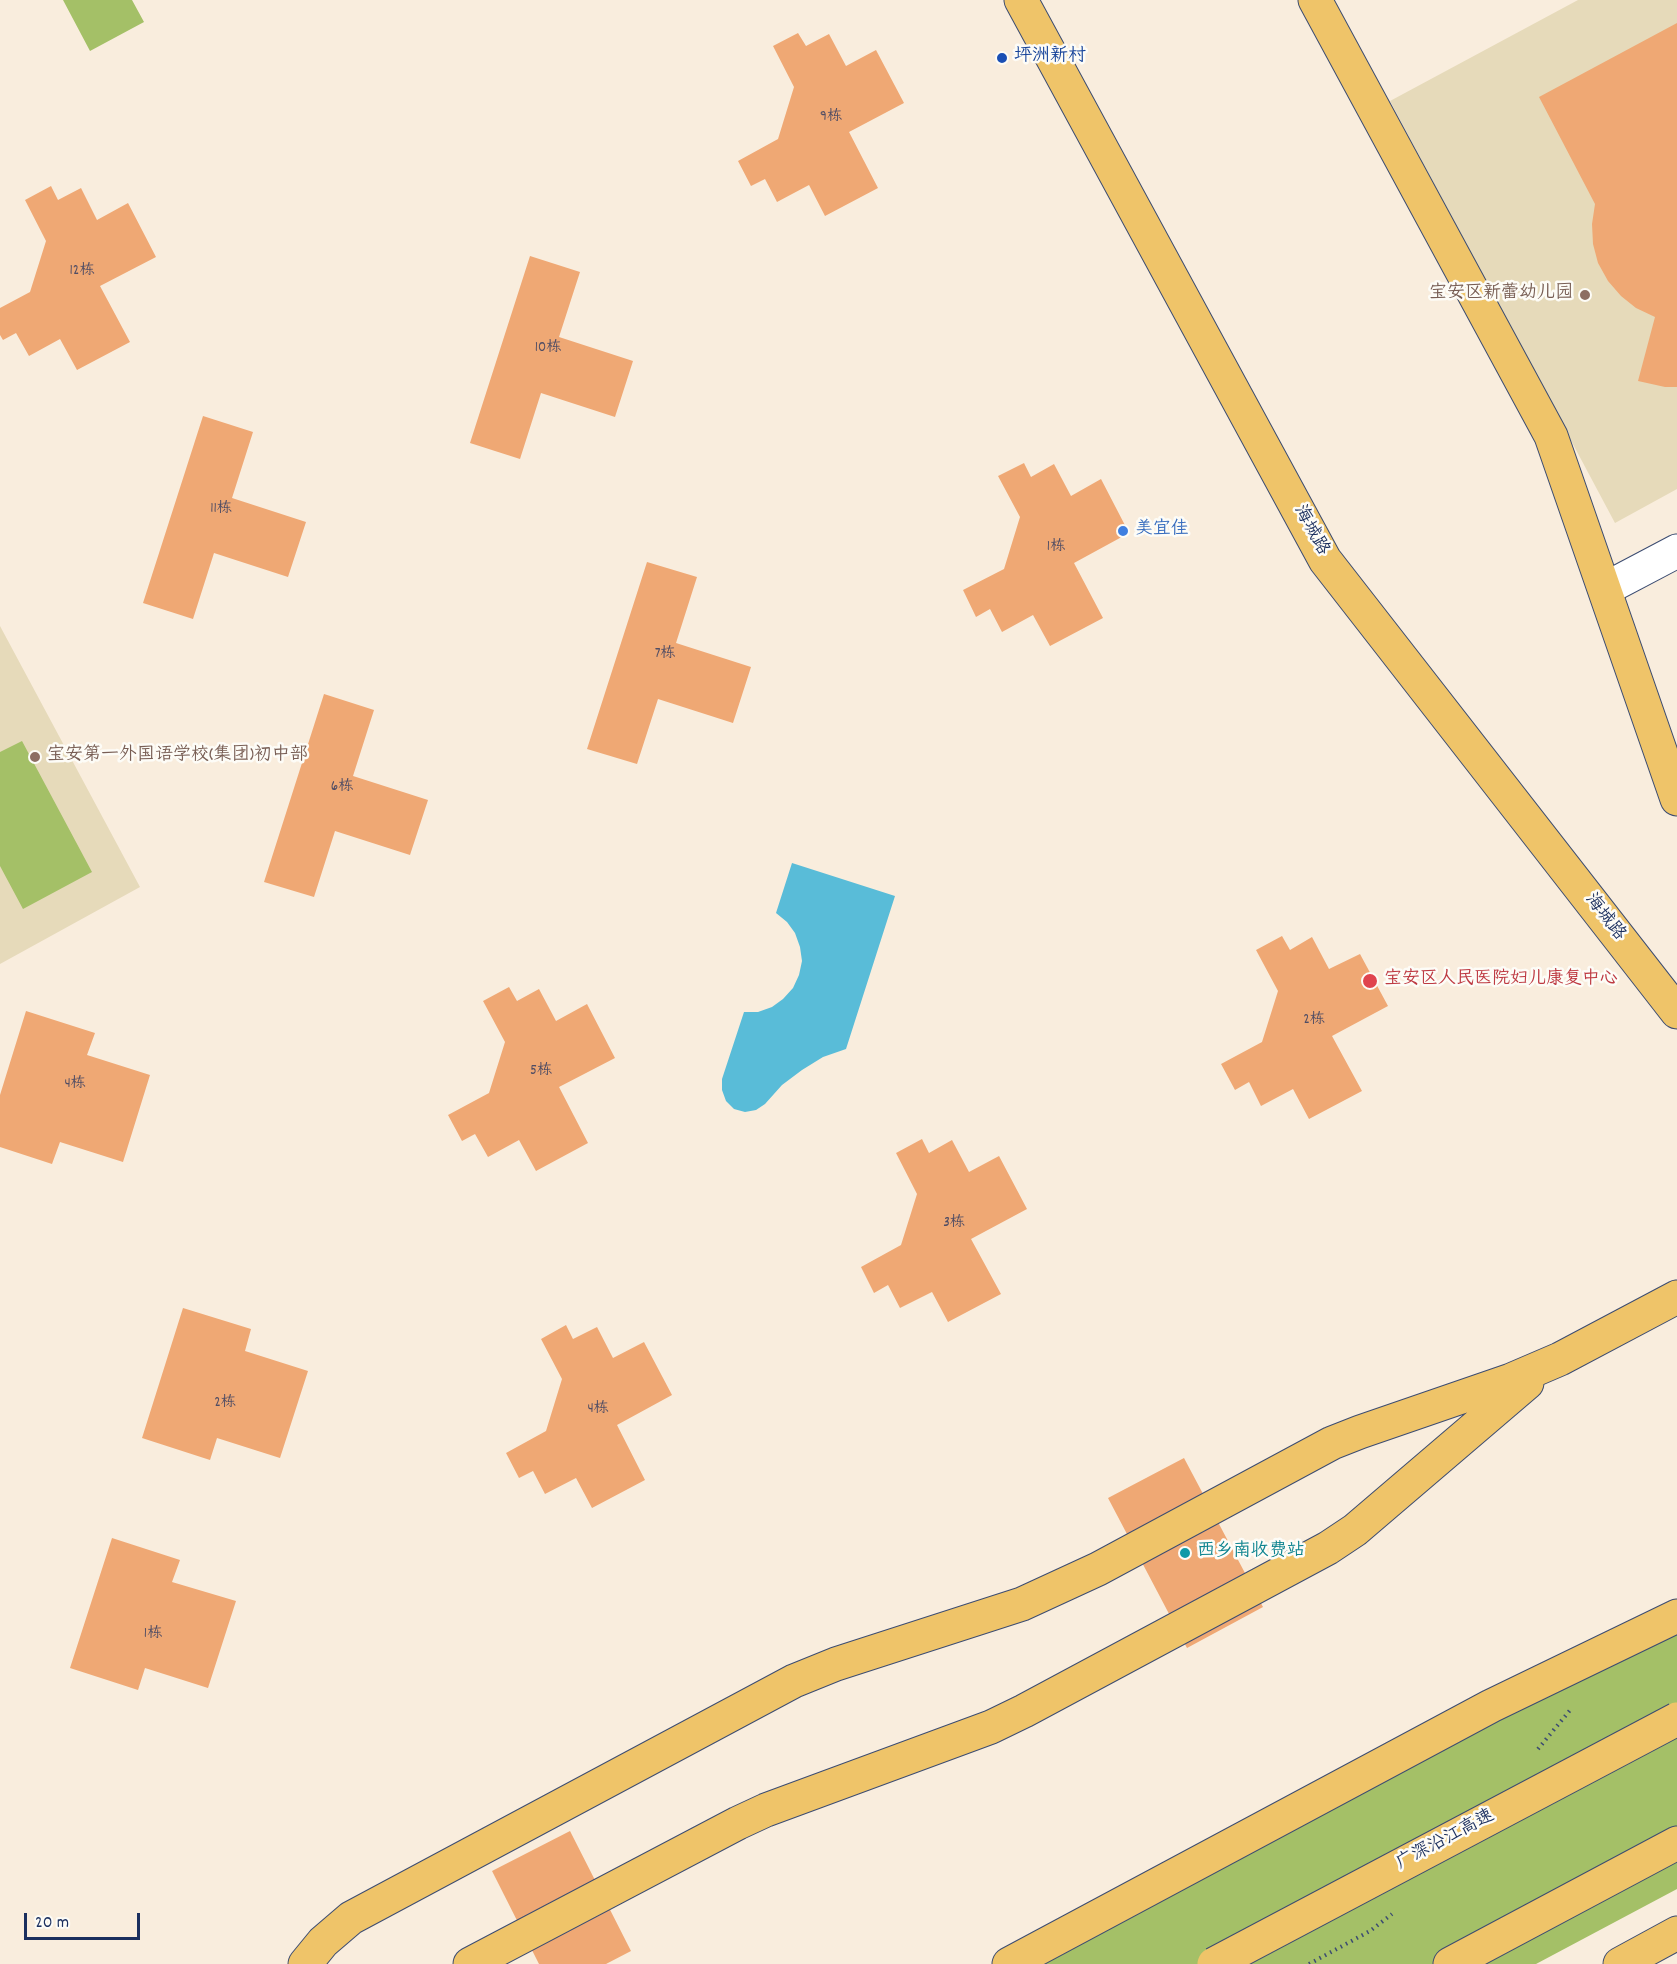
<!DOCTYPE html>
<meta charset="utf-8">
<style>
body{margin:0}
#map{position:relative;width:1677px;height:1964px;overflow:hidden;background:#f9eddd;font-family:Dekko,sans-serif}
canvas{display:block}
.scale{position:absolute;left:24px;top:1913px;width:116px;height:27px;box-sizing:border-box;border:3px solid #1b2f5e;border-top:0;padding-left:8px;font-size:18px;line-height:21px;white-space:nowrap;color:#1b2f5e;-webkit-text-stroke:4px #fdfcf7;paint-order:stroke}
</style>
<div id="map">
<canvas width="1677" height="1964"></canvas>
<div class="scale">20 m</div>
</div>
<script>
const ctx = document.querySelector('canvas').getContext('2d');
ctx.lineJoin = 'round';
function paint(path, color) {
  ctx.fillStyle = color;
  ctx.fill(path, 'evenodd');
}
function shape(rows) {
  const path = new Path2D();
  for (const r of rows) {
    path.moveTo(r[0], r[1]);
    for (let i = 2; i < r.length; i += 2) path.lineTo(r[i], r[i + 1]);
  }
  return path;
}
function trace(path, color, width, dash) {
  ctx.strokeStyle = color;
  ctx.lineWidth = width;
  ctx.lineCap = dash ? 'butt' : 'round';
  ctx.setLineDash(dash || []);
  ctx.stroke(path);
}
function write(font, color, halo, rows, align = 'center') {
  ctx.font = font + ' Dekko,"LXGW WenKai TC",sans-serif';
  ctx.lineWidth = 5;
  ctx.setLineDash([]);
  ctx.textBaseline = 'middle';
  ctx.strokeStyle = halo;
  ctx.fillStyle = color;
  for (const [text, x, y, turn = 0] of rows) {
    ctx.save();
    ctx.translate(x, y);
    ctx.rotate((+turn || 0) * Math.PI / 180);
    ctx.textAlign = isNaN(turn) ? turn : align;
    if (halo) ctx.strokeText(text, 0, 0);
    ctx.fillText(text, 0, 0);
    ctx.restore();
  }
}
paint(shape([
 [1578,0,1677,0,1677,489,1615,523,1390,101],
 [0,626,140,887,0,964]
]), '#e6daba');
paint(shape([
 [63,0,132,0,144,22,90,51],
 [22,741,92,872,23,909,0,866,0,752],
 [1677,1615,1677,1889,1536,1964,1018,1964]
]), '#a4c067');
paint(shape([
 [792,863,895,896,846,1049,823,1057,802,1070,782,1085,765,1104,756,1110,745,1112,734,1109,726,1101,722,1090,722,1079,744,1012,758,1012,772,1007,783,999,793,988,799,975,802,961,800,947,795,933,787,922,776,913]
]), '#59bcd8');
paint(shape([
 [1677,23,1677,387,1665,387,1638,381,1655,317,1636,308,1621,296,1608,281,1598,263,1593,244,1592,224,1595,204,1539,97],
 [798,33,806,46,829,34,846,66,876,50,904,103,849,132,878,188,825,216,809,185,777,202,765,179,751,186,738,161,778,139,794,87,773,46],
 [51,186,58,200,81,188,97,220,128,203,156,257,100,286,130,342,77,370,60,339,29,356,16,333,3,340,0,335,0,308,30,292,46,241,25,200],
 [530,256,580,272,559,337,633,361,615,417,541,393,520,459,470,443],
 [203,416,253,432,232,498,306,522,288,577,214,553,193,619,143,603],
 [1024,463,1031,477,1054,464,1071,496,1101,479,1129,533,1074,563,1103,618,1050,646,1033,615,1002,632,990,609,976,617,963,590,1004,569,1020,517,998,476],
 [647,562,697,577,676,643,751,667,733,723,658,699,637,764,587,749],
 [324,694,374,710,353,776,428,800,410,855,335,831,314,897,264,882],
 [1282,936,1290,950,1312,937,1329,969,1360,954,1388,1006,1332,1036,1362,1091,1309,1119,1293,1089,1261,1106,1249,1082,1235,1090,1221,1064,1262,1042,1278,991,1256,950],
 [509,987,517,1001,539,989,556,1021,587,1004,615,1058,559,1087,588,1143,536,1171,519,1140,488,1157,475,1134,462,1141,448,1115,489,1093,505,1042,483,1001],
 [26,1011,95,1033,87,1055,150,1075,123,1162,60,1142,52,1164,0,1147,0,1095],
 [922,1139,929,1153,952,1140,969,1172,999,1156,1027,1209,971,1239,1001,1294,948,1322,932,1292,900,1308,888,1285,874,1293,861,1267,901,1245,917,1194,896,1153],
 [183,1308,251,1329,245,1351,308,1371,280,1458,217,1438,210,1460,142,1438],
 [566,1325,573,1339,597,1327,613,1358,644,1342,672,1395,617,1425,645,1480,592,1508,576,1478,545,1494,533,1471,519,1478,506,1453,546,1431,562,1379,541,1339],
 [1184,1458,1263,1607,1187,1648,1108,1498],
 [112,1538,180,1560,172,1582,236,1601,208,1688,145,1668,138,1690,70,1668],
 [570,1831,631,1951,606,1964,539,1964,492,1871]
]), '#efa874');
const minor = shape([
 [1605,589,1677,551]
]);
const major = shape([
 [1021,0,1325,560,1677,1012],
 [1315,0,1551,436,1677,799]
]);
const highway = shape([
 [305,1964,323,1942,351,1918,794,1681,836,1664,1022,1604,1098,1569,1332,1443,1360,1432,1511,1380,1560,1359,1677,1297],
 [470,1964,738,1823,766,1810,991,1727,1024,1711,1328,1548,1355,1530,1527,1383],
 [1009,1964,1491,1706,1677,1616],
 [1450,1964,1677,1843],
 [1620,1964,1677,1933]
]);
trace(minor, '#3c4c71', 35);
trace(major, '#3c4c71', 35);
trace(highway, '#3c4c71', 35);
trace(shape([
 [1538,1749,1571,1709],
 [1309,1964,1370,1931,1392,1914]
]), '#3c4c71', 4, [1.5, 4.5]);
trace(minor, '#fff', 33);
trace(major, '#efc469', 33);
trace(highway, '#efc469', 33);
const highwayBridge = shape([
 [1214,1964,1677,1719]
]);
trace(highwayBridge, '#3c4c71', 35, []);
trace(highwayBridge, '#efc469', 33);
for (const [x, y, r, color] of [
 [1002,58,6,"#1a4fb4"],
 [1585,295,6,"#8d6e63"],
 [1123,531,6,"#3f7fe0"],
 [35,757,6,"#8d6e63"],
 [1370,981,8,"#e0444e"],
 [1185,1553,6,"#0f9aa8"]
]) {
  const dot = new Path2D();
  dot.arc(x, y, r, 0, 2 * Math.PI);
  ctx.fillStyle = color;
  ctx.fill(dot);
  trace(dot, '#fdfcf7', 2);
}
write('15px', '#504d64', null, [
 ["9栋",831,118],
 ["12栋",82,272],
 ["10栋",548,349],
 ["11栋",221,510],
 ["1栋",1056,548],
 ["7栋",665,655],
 ["6栋",342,788],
 ["2栋",1314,1021],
 ["5栋",541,1072],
 ["4栋",75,1085],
 ["3栋",954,1224],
 ["2栋",225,1404],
 ["4栋",598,1410],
 ["1栋",153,1635]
]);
write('18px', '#164399', '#fdfcf7', [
 ["坪洲新村",1014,58]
], 'left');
write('18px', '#785e54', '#fdfcf7', [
 ["宝安区新蕾幼儿园",1573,295],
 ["宝安第一外国语学校(集团)初中部",47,757,"left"]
], 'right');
write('18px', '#366cbe', '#fdfcf7', [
 ["美宜佳",1135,531]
], 'left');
write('18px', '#1b2f5e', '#fdfcf7', [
 ["海城路",1310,531,61],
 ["海城路",1604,918,52],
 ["广深沿江高速",1446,1841,-28]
]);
write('18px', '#be3a42', '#fdfcf7', [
 ["宝安区人民医院妇儿康复中心",1384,981]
], 'left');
write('18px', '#0d838f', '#fdfcf7', [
 ["西乡南收费站",1197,1553]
], 'left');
</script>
